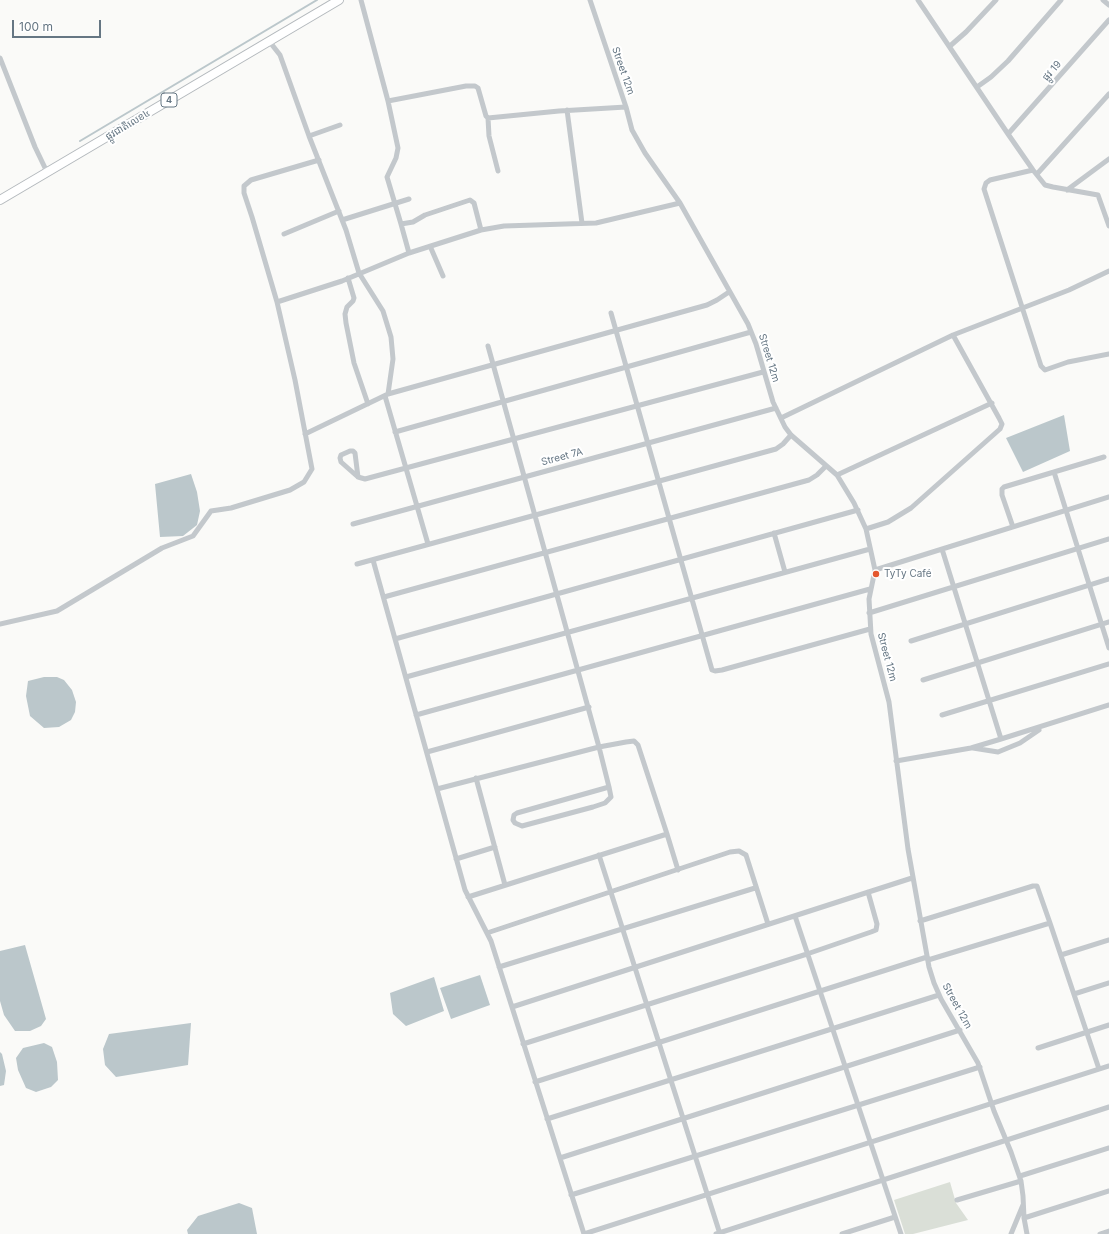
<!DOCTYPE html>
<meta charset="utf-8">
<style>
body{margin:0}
#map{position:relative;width:1109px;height:1234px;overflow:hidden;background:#fafaf8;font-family:Inter,sans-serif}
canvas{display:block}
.scale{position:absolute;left:12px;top:20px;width:89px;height:18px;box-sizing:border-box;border:2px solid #657683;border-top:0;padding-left:5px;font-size:12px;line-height:14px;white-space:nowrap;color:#657683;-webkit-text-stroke:3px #fff;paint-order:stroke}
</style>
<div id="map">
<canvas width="1109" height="1234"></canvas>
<div class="scale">100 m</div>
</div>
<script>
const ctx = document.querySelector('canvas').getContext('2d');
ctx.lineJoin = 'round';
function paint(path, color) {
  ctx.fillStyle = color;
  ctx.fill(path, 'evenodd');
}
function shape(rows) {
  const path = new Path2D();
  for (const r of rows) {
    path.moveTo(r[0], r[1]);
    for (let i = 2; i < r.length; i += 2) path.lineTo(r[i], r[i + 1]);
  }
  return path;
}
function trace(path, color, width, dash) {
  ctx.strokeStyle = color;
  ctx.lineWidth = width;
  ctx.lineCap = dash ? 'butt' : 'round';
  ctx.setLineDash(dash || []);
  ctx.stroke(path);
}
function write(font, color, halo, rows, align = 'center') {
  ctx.font = font + ' Inter,"Noto Sans Khmer",sans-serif';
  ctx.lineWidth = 4;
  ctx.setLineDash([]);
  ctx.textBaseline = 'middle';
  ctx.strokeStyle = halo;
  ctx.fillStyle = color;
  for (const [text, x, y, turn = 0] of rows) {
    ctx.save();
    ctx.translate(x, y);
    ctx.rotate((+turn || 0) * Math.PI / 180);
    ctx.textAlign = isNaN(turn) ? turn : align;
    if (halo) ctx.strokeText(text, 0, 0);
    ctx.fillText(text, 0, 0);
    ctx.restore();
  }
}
paint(shape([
 [950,1182,956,1203,968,1220,913,1234,905,1234,894,1200]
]), '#dadfd7');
paint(shape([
 [1064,415,1070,451,1023,472,1006,438],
 [191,474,197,492,200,511,197,525,183,536,160,537,155,484],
 [44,677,57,677,64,680,72,690,76,702,75,712,71,720,59,727,44,728,30,716,26,696,28,681],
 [25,945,46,1019,41,1026,30,1031,15,1031,4,1015,0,1001,0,951],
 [480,975,490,1005,451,1019,440,988],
 [434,977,444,1011,406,1026,393,1014,390,993],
 [191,1023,188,1065,116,1077,105,1065,103,1049,109,1034],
 [44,1043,52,1047,57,1062,58,1080,51,1087,36,1092,26,1088,18,1070,16,1058,23,1048],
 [0,1052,2,1054,6,1071,4,1085,0,1086],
 [239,1203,252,1208,257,1234,188,1234,187,1230,198,1216]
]), '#bbc7cb');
trace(shape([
 [80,141,317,0]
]), '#bbc7cb', 2);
const trunk = shape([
 [0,200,339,0]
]);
trace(trunk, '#b4b9bd', 10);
trace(shape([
 [361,0,388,101,398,148,396,158,387,177,401,224,413,222,425,215,470,200,474,203,481,230],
 [590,0,626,107,632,130,645,153,680,203,748,324,756,344,773,402,785,427,791,435,837,475,854,503,866,529,875,570,869,599,871,634,889,702,908,849,929,967,934,983,941,999,978,1063,994,1111,1011,1152,1021,1181,1023,1196,1024,1218,1027,1234],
 [918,0,1008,134,1033,170,1045,185,1053,187,1098,195,1109,226],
 [1103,0,1109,5],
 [269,41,280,55,309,136,346,230,359,273,383,311,391,337,393,359,388,394,305,434],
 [950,46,966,32,996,0],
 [0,58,35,147,47,172],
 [977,87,991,77,1008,61,1061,0],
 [388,101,466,86,475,86,478,88,486,116,488,118,489,136,498,171],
 [567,110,582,223],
 [488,118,559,111,626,107],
 [1008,134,1109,20],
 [309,136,340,125],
 [1033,170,990,180,986,183,984,189,1041,366,1045,370,1068,362,1109,354],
 [1037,174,1109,94],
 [1067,190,1109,159],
 [342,220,409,199],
 [401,224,409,253],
 [284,234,339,211],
 [430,246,443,276],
 [348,278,354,298,353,301,347,307,345,314,346,323,354,363,368,404],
 [277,302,342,281,409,253,481,230,504,226,596,223,680,203],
 [611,313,712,670,715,671,722,670,870,629],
 [388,394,707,305,717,300,729,292],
 [385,396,428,544],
 [781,418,953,335,1069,290,1109,271],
 [395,432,751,332],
 [1054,472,1109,648],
 [837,475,992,403],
 [358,477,355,453,353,451,350,451,341,455,340,458,341,462,358,477,365,479,763,372],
 [353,524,776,408],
 [1013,527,1002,495,1002,489,1004,487,1104,457],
 [866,529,888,522,911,508,1000,429,1002,424,999,418,953,335],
 [774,533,785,572],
 [942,549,1001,739],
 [373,560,465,890,491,941,584,1234],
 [357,564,776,449,783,444,791,435],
 [875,570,1109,497],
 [384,597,809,480,817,475,826,466],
 [869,613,1109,539],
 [0,624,57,611,162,548,193,536,211,511,231,508,290,490,304,482,312,469,295,380,277,302,252,217,244,193,244,186,251,180,319,160],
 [395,639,858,510],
 [911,641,1109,579],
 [406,677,870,549],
 [923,680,1109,622],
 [416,715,870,589],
 [942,715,1109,664],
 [973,748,998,752,1020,743,1039,730],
 [427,752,589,707],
 [896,761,971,748,1001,739,1109,705],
 [476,778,505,885],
 [609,787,517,813,514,815,513,820,515,823,522,826,593,807,605,803,611,797,609,787,599,747,626,742,634,741,638,745,667,834],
 [437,789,599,747,488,346],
 [599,855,720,1234],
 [456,859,495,847],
 [468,897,667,834,678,870],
 [795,916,901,1234],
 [920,921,1033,886,1037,886,1050,923],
 [487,933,730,852,739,851,746,855,768,924],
 [1061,955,1109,940],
 [928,960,1050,923,1099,1069],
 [499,967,755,888],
 [1074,994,1109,983],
 [512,1007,912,878],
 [523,1044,807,954,871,932,876,930,877,924,868,892],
 [1038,1048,1109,1025],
 [535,1082,927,957],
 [547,1119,939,995],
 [560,1158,960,1030],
 [1020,1176,1109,1148],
 [571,1195,980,1067],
 [957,1200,1021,1181],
 [1024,1218,1109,1191],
 [584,1234,1109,1066],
 [716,1234,1109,1107],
 [842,1234,895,1217],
 [1011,1234,1023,1205],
 [1100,1234,1109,1231]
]), '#c3c8cc', 5);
trace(trunk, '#fff', 8);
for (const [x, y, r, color] of [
 [876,574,4,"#e4572e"]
]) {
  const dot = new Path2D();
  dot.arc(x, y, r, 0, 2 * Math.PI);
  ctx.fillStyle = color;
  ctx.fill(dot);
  trace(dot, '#fff', 1.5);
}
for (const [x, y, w] of [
 [169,100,16]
]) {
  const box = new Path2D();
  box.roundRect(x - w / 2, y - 7, w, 14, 3);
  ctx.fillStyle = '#fff';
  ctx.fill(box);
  trace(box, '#657683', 1);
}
write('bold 9px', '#657683', null, [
 ["4",169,100]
]);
write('10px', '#657683', '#fff', [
 ["Street 12m",623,71,71],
 ["ផ្លូវ 19",1052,71,-49],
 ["ផ្លូវជាតិលេខ៤",128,125,-31],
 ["Street 12m",769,358,73],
 ["Street 7A",562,457,-15],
 ["Street 12m",887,657,75],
 ["Street 12m",957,1006,61]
]);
write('10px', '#657683', '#fff', [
 ["TyTy Café",884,574]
], 'left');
</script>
